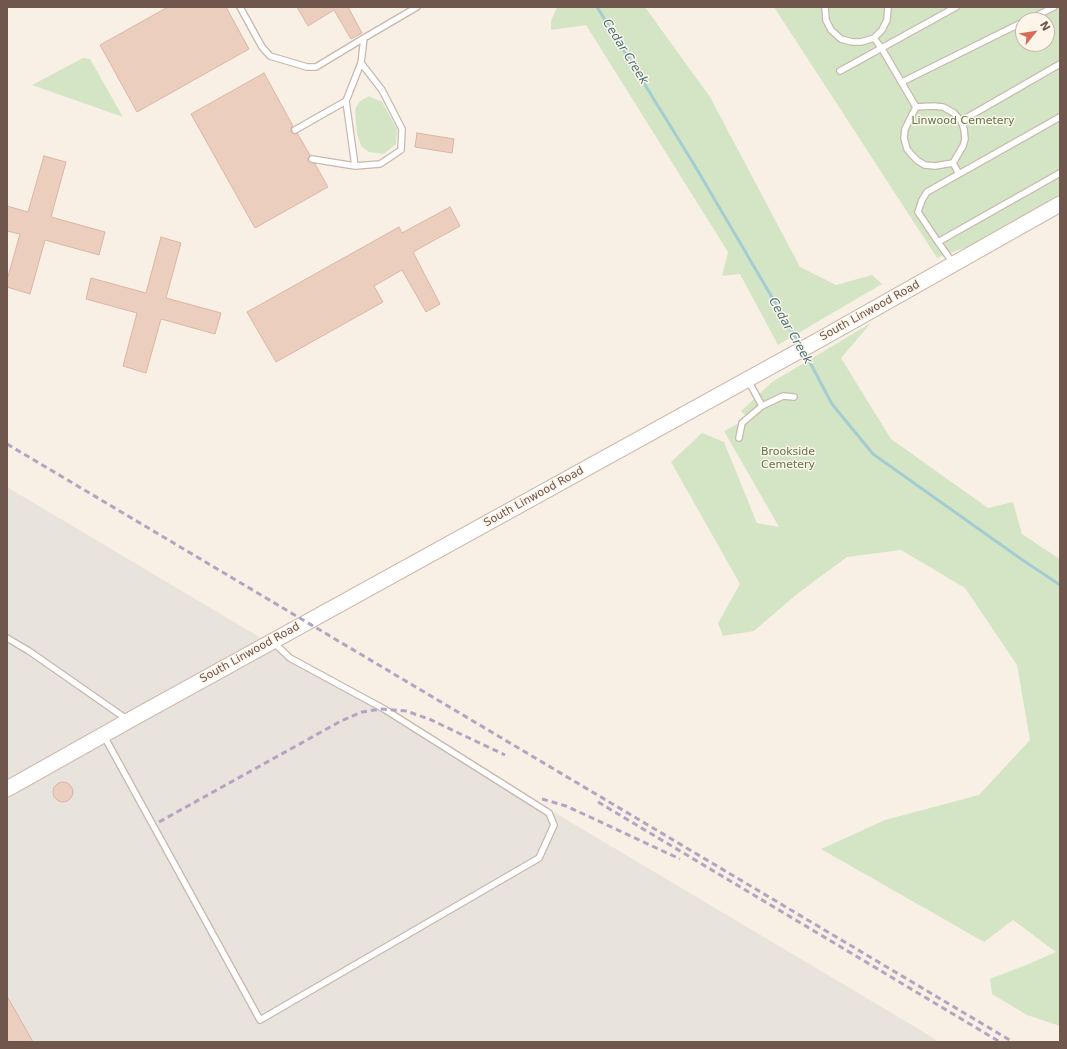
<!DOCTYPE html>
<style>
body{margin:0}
#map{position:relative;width:1067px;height:1049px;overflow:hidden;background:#f9f0e5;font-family:"DejaVu Sans",sans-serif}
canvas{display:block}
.frame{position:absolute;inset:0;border:8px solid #6f574d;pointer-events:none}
.north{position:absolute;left:1015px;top:12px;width:40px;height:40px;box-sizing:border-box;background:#fdf4ea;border:1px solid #c4b5ab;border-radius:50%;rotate:60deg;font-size:11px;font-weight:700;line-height:16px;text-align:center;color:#6f574d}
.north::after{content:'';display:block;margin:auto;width:14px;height:18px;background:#d66b57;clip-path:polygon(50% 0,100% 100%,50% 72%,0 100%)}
</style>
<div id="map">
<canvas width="1067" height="1049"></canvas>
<div class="frame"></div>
<div class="north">N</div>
</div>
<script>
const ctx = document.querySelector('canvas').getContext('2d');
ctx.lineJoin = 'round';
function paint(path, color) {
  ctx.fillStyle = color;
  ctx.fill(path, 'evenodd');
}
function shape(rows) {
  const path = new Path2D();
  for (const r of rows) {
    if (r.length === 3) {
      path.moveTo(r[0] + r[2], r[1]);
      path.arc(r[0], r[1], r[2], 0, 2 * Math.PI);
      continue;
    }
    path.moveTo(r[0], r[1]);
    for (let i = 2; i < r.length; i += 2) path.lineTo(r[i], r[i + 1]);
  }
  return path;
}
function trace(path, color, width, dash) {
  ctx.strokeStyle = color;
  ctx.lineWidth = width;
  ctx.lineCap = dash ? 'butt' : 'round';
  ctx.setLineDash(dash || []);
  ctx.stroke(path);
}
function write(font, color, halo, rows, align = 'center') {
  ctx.font = font + ' "DejaVu Sans",sans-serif';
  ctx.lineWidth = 3;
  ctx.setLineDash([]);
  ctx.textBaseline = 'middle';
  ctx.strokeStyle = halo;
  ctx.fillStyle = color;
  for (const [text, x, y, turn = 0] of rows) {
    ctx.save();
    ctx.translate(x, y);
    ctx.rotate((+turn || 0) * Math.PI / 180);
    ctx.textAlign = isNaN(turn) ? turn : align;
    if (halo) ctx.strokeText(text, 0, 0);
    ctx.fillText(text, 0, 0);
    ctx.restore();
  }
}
paint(shape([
 [7,487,922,1031,939,1042,7,1042]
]), '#e9e3de');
paint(shape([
 [557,7,645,7,710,97,800,267,836,285,872,275,882,284,778,345,740,274,722,276,728,252,586,25,551,30,551,21],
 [774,7,1060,7,1060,204,1021,227,937,258],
 [1023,20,1047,20,1047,44,1023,44],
 [83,58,90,59,123,117,32,85],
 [369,96,382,102,397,129,396,144,384,154,369,152,361,146,357,134,355,109,360,101],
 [871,323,841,358,891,439,988,508,1013,502,1022,534,1060,559,1060,1026,1027,1015,992,994,990,979,1031,963,1056,952,1013,920,984,942,821,849,885,820,979,795,1030,740,1017,665,965,588,901,550,847,557,797,594,754,631,723,636,718,623,740,584,671,462,702,433,724,442,757,523,779,527,724,431,748,418,741,411,772,382]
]), '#d4e5c5');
trace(shape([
 [597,7,695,166,800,345],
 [805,353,832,404,873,454,1021,559,1060,585]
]), '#a3cdd1', 3);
const building = shape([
 [168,7,226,7,249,49,137,112,100,45,168,7],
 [297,7,348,7,362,33,351,39,334,10,308,26,297,7],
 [264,73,293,126,291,128,291,132,295,134,297,133,310,155,308,158,308,161,315,164,328,187,255,228,191,114,264,73],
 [417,133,454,139,452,153,415,147,417,133],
 [44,156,66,162,51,217,105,232,99,255,45,240,30,294,7,287,7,280,20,234,7,231,7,206,28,212,44,156],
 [450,207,460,226,413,252,440,304,426,312,402,270,374,286,383,302,276,362,247,312,399,227,402,233,450,207],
 [161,237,181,243,166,298,221,313,215,334,161,319,146,373,123,366,137,313,86,299,91,278,146,293,161,237],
 [63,792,10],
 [7,996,33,1042,7,1042,7,996]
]);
paint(building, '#eccebf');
trace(building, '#dcb4a2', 1);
const lane = shape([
 [240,7,262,47,270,56,307,67,316,67,364,38],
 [825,7,826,20,831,30,841,39,852,42,861,42,874,38,882,30,887,20,888,7],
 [1028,20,1054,7],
 [874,38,882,49,916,107],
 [361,63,382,90,402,129,401,150,380,164,355,166,346,101,361,63,364,38,417,7],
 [840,71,956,7],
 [902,82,1023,22],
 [933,106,943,107,954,113,961,121,964,129,965,139,963,146,953,163,935,166,925,165,918,161,911,154,907,149,904,138,905,129,916,107,933,106],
 [961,121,1060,64],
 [295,130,346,101],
 [312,159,355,166],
 [959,174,1060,117],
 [938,242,918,212,922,200,927,192,959,174,953,163],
 [953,263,938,242,1060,173],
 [748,380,762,406],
 [739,438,742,423,762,406,783,396,794,397],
 [7,638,29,651,128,720],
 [104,736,260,1020,539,858,554,825,549,813,384,709,290,658,273,642]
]);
const secondary = shape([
 [7,789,128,721,819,340,1060,204]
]);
trace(lane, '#c9b7ac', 8);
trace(secondary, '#ceb9ad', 17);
trace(lane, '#fff', 5.5);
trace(secondary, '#fff', 15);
trace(shape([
 [7,444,1013,1042],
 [542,799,566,806,590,817,680,859],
 [598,802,1000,1042],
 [159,822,341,721,362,712,381,709,406,711,429,719,505,755]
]), '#b2a5c1', 3, [6, 4]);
write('11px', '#5b794a', '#fdf4ea', [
 ["Linwood Cemetery",963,121],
 ["Brookside",788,452],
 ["Cemetery",788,465]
]);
write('11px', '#6f574d', '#fdf4ea', [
 ["South Linwood Road",870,311,-29],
 ["South Linwood Road",534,497,-29],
 ["South Linwood Road",250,653,-29]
]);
write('italic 12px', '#477479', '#fdf4ea', [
 ["Cedar Creek",625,52,58],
 ["Cedar Creek",790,331,60]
]);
</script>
